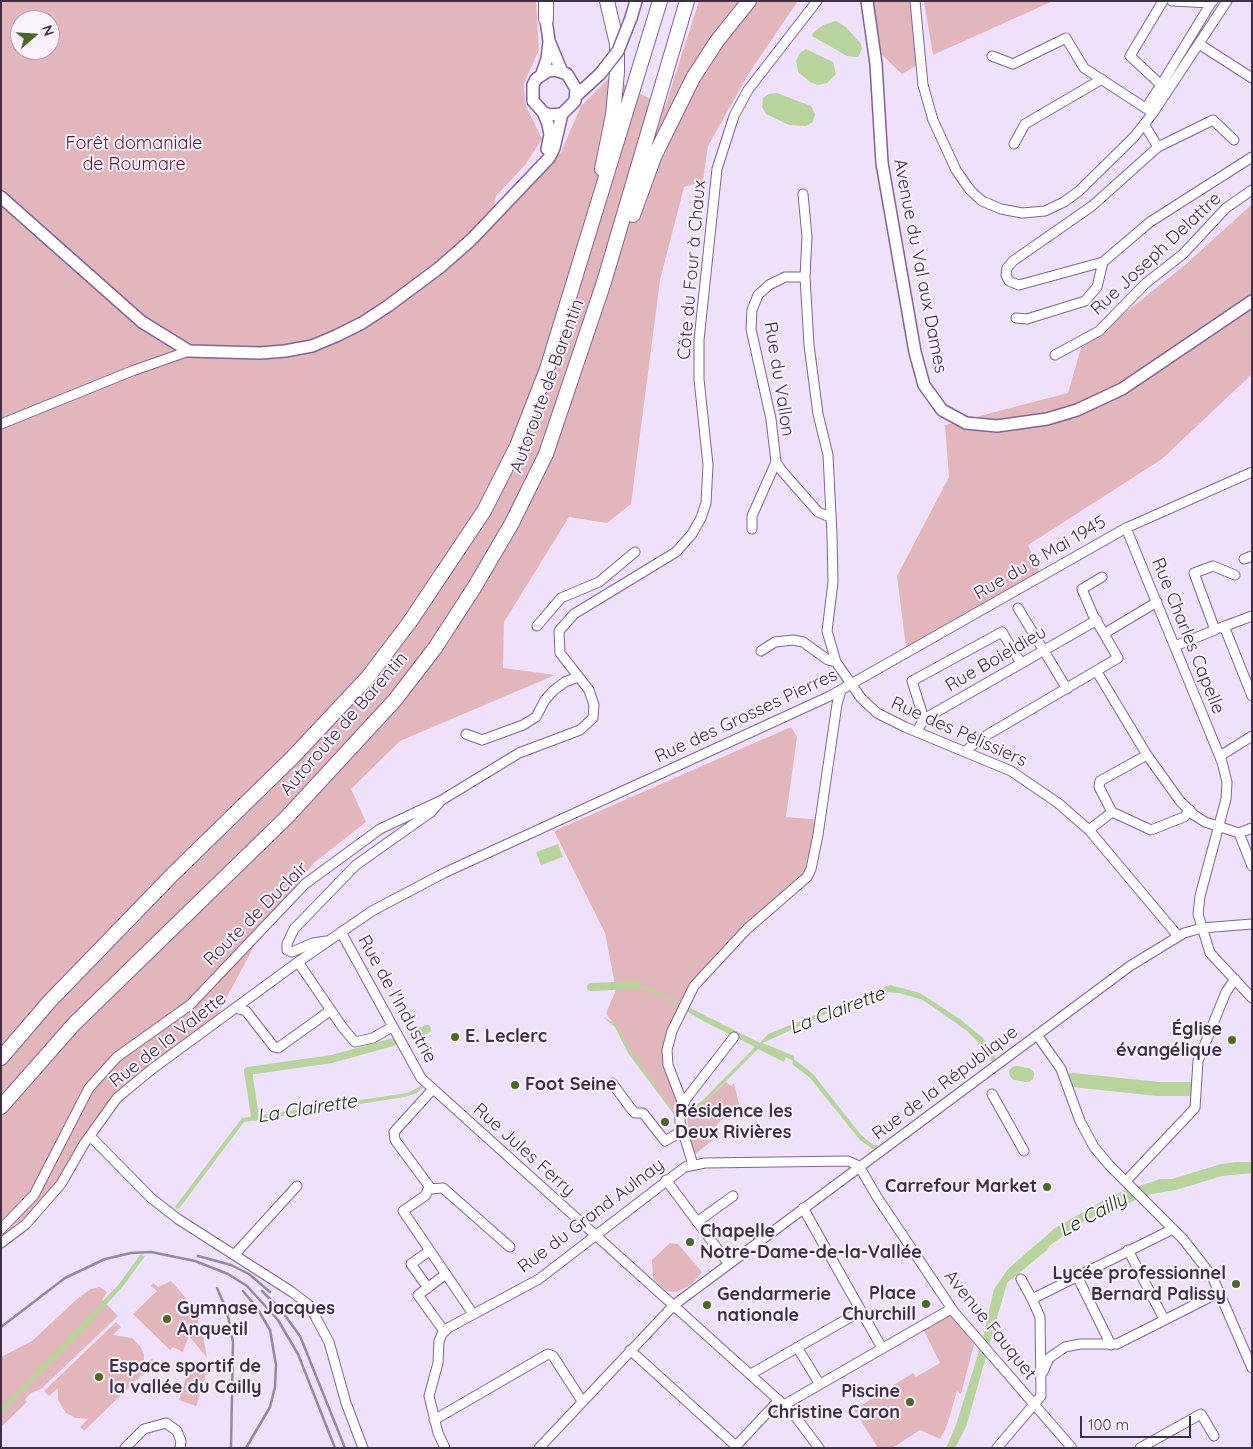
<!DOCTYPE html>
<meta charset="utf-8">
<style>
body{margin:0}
#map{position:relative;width:1253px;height:1449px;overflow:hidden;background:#efe1fb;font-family:Quicksand,sans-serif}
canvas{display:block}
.frame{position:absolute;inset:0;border:2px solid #3e2f48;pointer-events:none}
.north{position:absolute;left:10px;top:10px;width:50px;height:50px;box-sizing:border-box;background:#f8f1fe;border:1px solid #aea3b5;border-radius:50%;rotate:71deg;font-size:14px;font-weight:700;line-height:20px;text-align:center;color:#3e2f48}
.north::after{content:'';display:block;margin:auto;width:18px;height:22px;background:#4a6a21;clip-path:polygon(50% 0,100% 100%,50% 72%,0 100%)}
.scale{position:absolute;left:1080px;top:1416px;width:111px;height:22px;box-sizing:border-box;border:2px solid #3e2f48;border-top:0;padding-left:6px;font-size:15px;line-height:18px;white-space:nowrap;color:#3e2f48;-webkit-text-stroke:4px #f8f1fe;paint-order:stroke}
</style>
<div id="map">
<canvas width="1253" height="1449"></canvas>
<div class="frame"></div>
<div class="north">N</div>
<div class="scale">100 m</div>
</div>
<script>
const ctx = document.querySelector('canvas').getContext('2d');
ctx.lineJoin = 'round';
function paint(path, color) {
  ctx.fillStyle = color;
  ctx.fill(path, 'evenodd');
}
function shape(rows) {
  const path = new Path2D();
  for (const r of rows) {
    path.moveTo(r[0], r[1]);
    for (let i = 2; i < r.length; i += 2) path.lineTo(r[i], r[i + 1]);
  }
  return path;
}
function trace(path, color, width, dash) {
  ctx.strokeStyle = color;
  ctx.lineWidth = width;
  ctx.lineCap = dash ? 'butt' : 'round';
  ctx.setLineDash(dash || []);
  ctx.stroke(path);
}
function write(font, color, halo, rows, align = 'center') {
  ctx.font = font + ' Quicksand,sans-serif';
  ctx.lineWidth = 4;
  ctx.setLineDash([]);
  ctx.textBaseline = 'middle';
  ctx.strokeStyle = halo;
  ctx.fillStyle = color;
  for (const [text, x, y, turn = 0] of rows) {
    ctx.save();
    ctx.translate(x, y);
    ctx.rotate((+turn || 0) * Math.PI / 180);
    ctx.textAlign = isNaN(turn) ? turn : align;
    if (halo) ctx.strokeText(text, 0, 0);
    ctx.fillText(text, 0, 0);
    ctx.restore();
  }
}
paint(shape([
 [1,1,536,1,539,50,524,83,525,104,542,139,525,165,496,196,494,205,508,211,561,152,581,106,610,77,665,107,699,1,798,1,749,73,708,146,703,181,684,187,660,280,631,504,607,523,569,517,504,622,503,668,555,675,400,741,351,789,366,822,315,862,271,915,216,1017,128,1083,41,1206,1,1234],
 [20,20,50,20,50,50,20,50],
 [873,1,910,1,917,65,902,74,881,54],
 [924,1,1053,1,933,55],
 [1252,204,1252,374,1162,459,1028,545,1043,580,906,647,897,576,949,477,945,425,1068,393,1081,348,1185,265],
 [791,727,797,737,786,817,821,820,811,869,694,986,667,1050,683,1104,676,1114,629,1051,620,1034,606,1013,616,990,605,933,554,831],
 [726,1082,731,1086,734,1083,739,1104,717,1124,719,1135,694,1155,686,1115,696,1110],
 [670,1243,678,1244,702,1272,692,1284,677,1292,666,1291,653,1278,652,1260],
 [171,1281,186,1298,195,1313,202,1331,207,1358,189,1336,183,1352,173,1347,170,1350,133,1314,157,1291,151,1286,153,1283,158,1287],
 [100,1287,107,1292,102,1300,118,1316,41,1389,31,1393,25,1399,27,1402,1,1427,1,1357,32,1341,77,1299,91,1289],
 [947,1316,953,1316,974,1344,961,1394,957,1391,946,1428,940,1439,920,1430,892,1448,878,1448,854,1410,913,1373,916,1377,940,1363,923,1329],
 [116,1322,121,1327,113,1335,132,1338,140,1346,144,1354,144,1366,152,1359,155,1362,84,1431,80,1427,88,1419,76,1418,66,1413,58,1400,58,1388,49,1396,44,1391],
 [189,1368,206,1374,196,1406,179,1400]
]), '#e3b6bb');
paint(shape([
 [836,21,846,27,861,44,862,49,858,57,847,56,812,36,813,33,823,25],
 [806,49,833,62,836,74,827,83,818,85,810,82,798,72,796,61,800,53],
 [777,93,811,106,815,114,813,122,806,126,789,125,766,114,762,107,763,98,769,94],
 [558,844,563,857,541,865,536,852],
 [626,983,650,988,760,1043,768,1034,890,985,920,993,960,1019,983,1038,996,1059,992,1062,986,1050,967,1031,923,1000,899,993,886,992,832,1011,763,1043,794,1056,794,1059,813,1074,861,1135,872,1144,879,1146,874,1150,860,1140,810,1078,792,1064,793,1061,786,1057,784,1062,758,1049,700,1107,687,1117,685,1112,702,1101,755,1047,703,1021,660,995,638,987,626,986],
 [603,1017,614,1023,619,1028,631,1051,676,1114,676,1117,628,1053,615,1027],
 [421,1086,423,1087,417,1093,405,1097,244,1122,178,1210,175,1207,242,1118,407,1093],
 [1237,1162,1252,1162,1252,1173,1222,1176,1176,1190,1151,1194,1086,1220,1049,1246,1047,1250,1007,1283,966,1427,955,1448,946,1448,956,1425,983,1338,994,1289,1008,1269,1055,1228,1113,1195,1160,1179,1172,1179,1221,1164],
 [140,1255,145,1256,124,1285,77,1337,1,1414,1,1408,119,1284]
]), '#b7d59b');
trace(shape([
 [591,987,637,985],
 [414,1035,427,1029],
 [255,1117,248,1071,332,1059,393,1042]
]), '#b7d59b', 8);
trace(shape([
 [1016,1073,1027,1075],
 [1073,1080,1158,1089,1192,1089]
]), '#b7d59b', 14);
const minor = shape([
 [915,1,923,85,933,120,956,170,970,190,982,201,1001,209,1022,213,1045,211,1064,202,1079,191,1134,137,1153,113,1227,1],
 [1172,1,1211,3,1213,1],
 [1199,44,1252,78],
 [992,56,1013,64,1066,38,1084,68,1153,113],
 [1161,85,1211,3],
 [1146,108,1161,85,1130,56,1163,1],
 [1144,124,1158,147,1213,120,1234,140],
 [1014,144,1025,124,1102,79],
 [1158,147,1092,206,1013,261,1007,268,1006,275,1009,281,1019,285,1103,262,1150,222,1252,157],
 [803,194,807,237,805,277,809,345,818,414,828,455,832,535,833,582,827,631,836,662,861,698,877,713,905,727,1011,771,1058,803,1089,830,1178,936],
 [805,277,785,277,769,285,758,295,752,310,751,329,771,419,776,462,782,471,818,512,830,517],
 [1016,318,1027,319,1085,301,1097,287,1103,262],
 [1055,355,1099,331,1146,283,1183,254,1226,208,1252,190],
 [1,424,132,371,189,351],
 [1126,528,1222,762,1227,782,1226,799,1200,896,1198,914,1210,953,1252,998],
 [752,529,752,516,776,462],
 [1244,559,1252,556],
 [1018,608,1067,689],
 [537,626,561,598,599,582,635,552],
 [1224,626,1252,696],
 [1220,628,1252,616],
 [1105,633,1157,602],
 [1175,646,1215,630,1194,573,1213,566,1235,575],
 [761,651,775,642,793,640,803,642,828,660,836,662],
 [1097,672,1147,755,1180,801,1194,815,1205,822,1239,833,1252,828],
 [924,719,912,681,1002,632,1021,663],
 [917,731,924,719,1097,620],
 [466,734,482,740,523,725,536,717,545,700,554,690,565,682,578,677],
 [967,752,969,748,982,738,1118,658,1093,615,1082,589,1102,577],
 [1220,756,1252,736],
 [1112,812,1099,787,1100,781,1147,755],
 [1089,830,1112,812,1151,830,1184,817,1190,810],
 [1239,833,1252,866],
 [341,932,421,1078,784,1405,795,1416,819,1448],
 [326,941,313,943,292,952,287,950,287,944,294,929,356,865,431,812,439,803],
 [298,962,343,1028,355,1042,373,1038,392,1027],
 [235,1008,246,1011,274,1047,278,1048,331,1010],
 [1037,1035,1061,1069,1080,1121,1094,1147,1109,1165,1183,1239,1212,1276,1252,1368],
 [612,1083,632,1110,635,1113,643,1113,665,1141,682,1131],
 [433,1089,394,1132,395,1140,429,1186,426,1195,403,1211,473,1314],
 [992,1094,1024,1151],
 [683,1104,668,1065,667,1050,672,1031,694,986,747,929,807,877,811,869,818,835,837,704,841,691],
 [90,1136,151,1198,178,1219,292,1292,309,1305,329,1342,346,1403,363,1448],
 [693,1165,680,1122,680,1112,686,1099,734,1037],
 [666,1180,728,1263],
 [1126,1181,1195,1108,1198,1061,1226,992,1235,979],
 [429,1189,443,1188,510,1247],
 [803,1208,882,1348],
 [697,1222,733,1196],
 [1,1229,34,1195,89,1088,117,1057,190,1005,305,884,380,829,442,800,519,753,580,730,593,718,594,705,589,690,560,653,559,631,574,614,676,552,692,534,701,518,706,503,708,465,699,379,699,340,717,169,734,116,748,90,817,1],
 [1,1243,26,1224,61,1184,84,1144,117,1098,152,1069,298,962,372,911,444,873,830,696,1126,528,1252,472],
 [1128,1250,1164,1319],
 [235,1254,297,1186],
 [1077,1276,1111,1345],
 [1021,1279,1032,1299],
 [428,1288,411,1264,429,1251],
 [444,1331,418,1295,446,1274],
 [797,1347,819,1383],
 [630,1350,736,1446,779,1400],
 [1043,1372,1049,1358,1065,1347,1080,1344,1117,1344,1220,1292],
 [751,1374,861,1311],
 [784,1405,951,1309],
 [434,1420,548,1354,553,1356,582,1401],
 [125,1448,144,1429,166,1423,177,1431,181,1441,180,1448],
 [445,1448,438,1433,429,1396,438,1363,439,1341,442,1334,448,1328,539,1279,685,1167,705,1163,848,1161,859,1166,877,1197,954,1312,1072,1448],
 [539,1448,674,1305,1130,966,1184,933,1202,928,1252,924],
 [997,1448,1041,1396,1040,1317,1032,1299,1173,1229],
 [1140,1448,1201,1414,1214,1436]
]);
const major = shape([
 [867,1,876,64,882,163,915,352,924,385,942,410,966,423,997,426,1047,419,1077,410,1122,389,1252,301],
 [545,12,549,41,562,72],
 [631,18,636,1],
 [542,73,547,59,549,42],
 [576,96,600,74],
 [543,112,548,124,550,135,547,149],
 [1,197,142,322,189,351,260,353,285,351,312,346,336,336,362,323,388,306,439,268,471,240,549,158,554,148,562,114,575,101,576,89,567,74,555,70,548,71,536,79,533,85,533,101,543,112,549,115,562,114]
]);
const highway = shape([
 [546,19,546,1],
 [602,169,613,115,617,72,617,44,607,1],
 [633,215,654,157,693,78,717,41,749,1],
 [1,1058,49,1002,172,875,292,758,368,677,409,623,484,511,517,446,547,369,660,1],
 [1,1107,74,1024,287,817,395,700,435,648,474,588,512,523,546,454,604,282,687,1]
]);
trace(minor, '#83629c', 11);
trace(major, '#83629c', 14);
trace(highway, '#83629c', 16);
trace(minor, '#fff', 9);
trace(major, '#fff', 11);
trace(highway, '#fff', 14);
trace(shape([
 [198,1256,231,1265,249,1274,270,1292],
 [217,1288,227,1311,233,1342,231,1448],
 [243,1291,257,1308,270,1330,276,1365,275,1387,270,1407,246,1448],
 [262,1291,281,1310,300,1336,345,1448],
 [1,1327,65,1278,105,1259,131,1253,151,1252,195,1261,228,1274,247,1286,278,1320,298,1354,335,1448]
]), '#9688a1', 2.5);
const majorBridge = shape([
 [600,74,618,51,631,18]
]);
trace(majorBridge, '#83629c', 14, []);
trace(majorBridge, '#fff', 11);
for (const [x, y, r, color] of [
 [455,1037,5,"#4a6a21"],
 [1232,1040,5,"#4a6a21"],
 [515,1085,5,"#4a6a21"],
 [665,1122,5,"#4a6a21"],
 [1047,1187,5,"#4a6a21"],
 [690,1242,5,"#4a6a21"],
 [1236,1284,5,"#4a6a21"],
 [926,1304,5,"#4a6a21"],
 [707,1305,5,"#4a6a21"],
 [167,1319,5,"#4a6a21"],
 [99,1377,5,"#4a6a21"],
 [910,1402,5,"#4a6a21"]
]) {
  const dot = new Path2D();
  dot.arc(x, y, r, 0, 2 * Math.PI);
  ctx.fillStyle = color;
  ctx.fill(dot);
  trace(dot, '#f8f1fe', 2);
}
write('18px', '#65142a', '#f8f1fe', [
 ["Forêt domaniale",134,144],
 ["de Roumare",134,165]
]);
write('18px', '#3e2f48', '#f8f1fe', [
 ["Rue Joseph Delattre",1156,254,-43],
 ["Avenue du Val aux Dames",920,266,79],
 ["Côte du Four à Chaux",692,270,-85],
 ["Rue du Vallon",779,379,81],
 ["Autoroute de Barentin",547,386,-70],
 ["Rue du 8 Mai 1945",1040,558,-30],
 ["Rue Charles Capelle",1188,636,68],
 ["Rue Boieldieu",996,659,-30],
 ["Rue des Grosses Pierres",746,716,-25],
 ["Autoroute de Barentin",344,724,-49],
 ["Rue des Pélissiers",959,732,24],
 ["Route de Duclair",256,914,-45],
 ["Rue de l'Industrie",397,999,61],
 ["Rue de la Valette",168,1040,-38],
 ["Rue de la République",945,1083,-37],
 ["Rue Jules Ferry",524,1150,42],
 ["Rue du Grand Aulnay",591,1216,-37],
 ["Avenue Fauquet",990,1325,51]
]);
write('bold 18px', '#3e2f48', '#f8f1fe', [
 ["Église",1222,1030,"right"],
 ["évangélique",1222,1051,"right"],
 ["E. Leclerc",465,1037],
 ["Foot Seine",525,1085],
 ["Résidence les",675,1112],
 ["Deux Rivières",675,1133],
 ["Carrefour Market",1037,1187,"right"],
 ["Chapelle",700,1232],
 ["Notre-Dame-de-la-Vallée",700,1253],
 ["Lycée professionnel",1226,1274,"right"],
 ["Bernard Palissy",1226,1295,"right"],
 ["Place",916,1294,"right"],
 ["Churchill",916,1315,"right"],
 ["Gendarmerie",717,1295],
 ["nationale",717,1316],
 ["Gymnase Jacques",177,1309],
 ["Anquetil",177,1330],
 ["Espace sportif de",109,1367],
 ["la vallée du Cailly",109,1388],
 ["Piscine",900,1392,"right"],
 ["Christine Caron",900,1413,"right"]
], 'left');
write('italic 19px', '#203208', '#f8f1fe', [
 ["La Clairette",837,1011,-21],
 ["La Clairette",307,1109,-9],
 ["Le Cailly",1093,1215,-28]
]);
</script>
